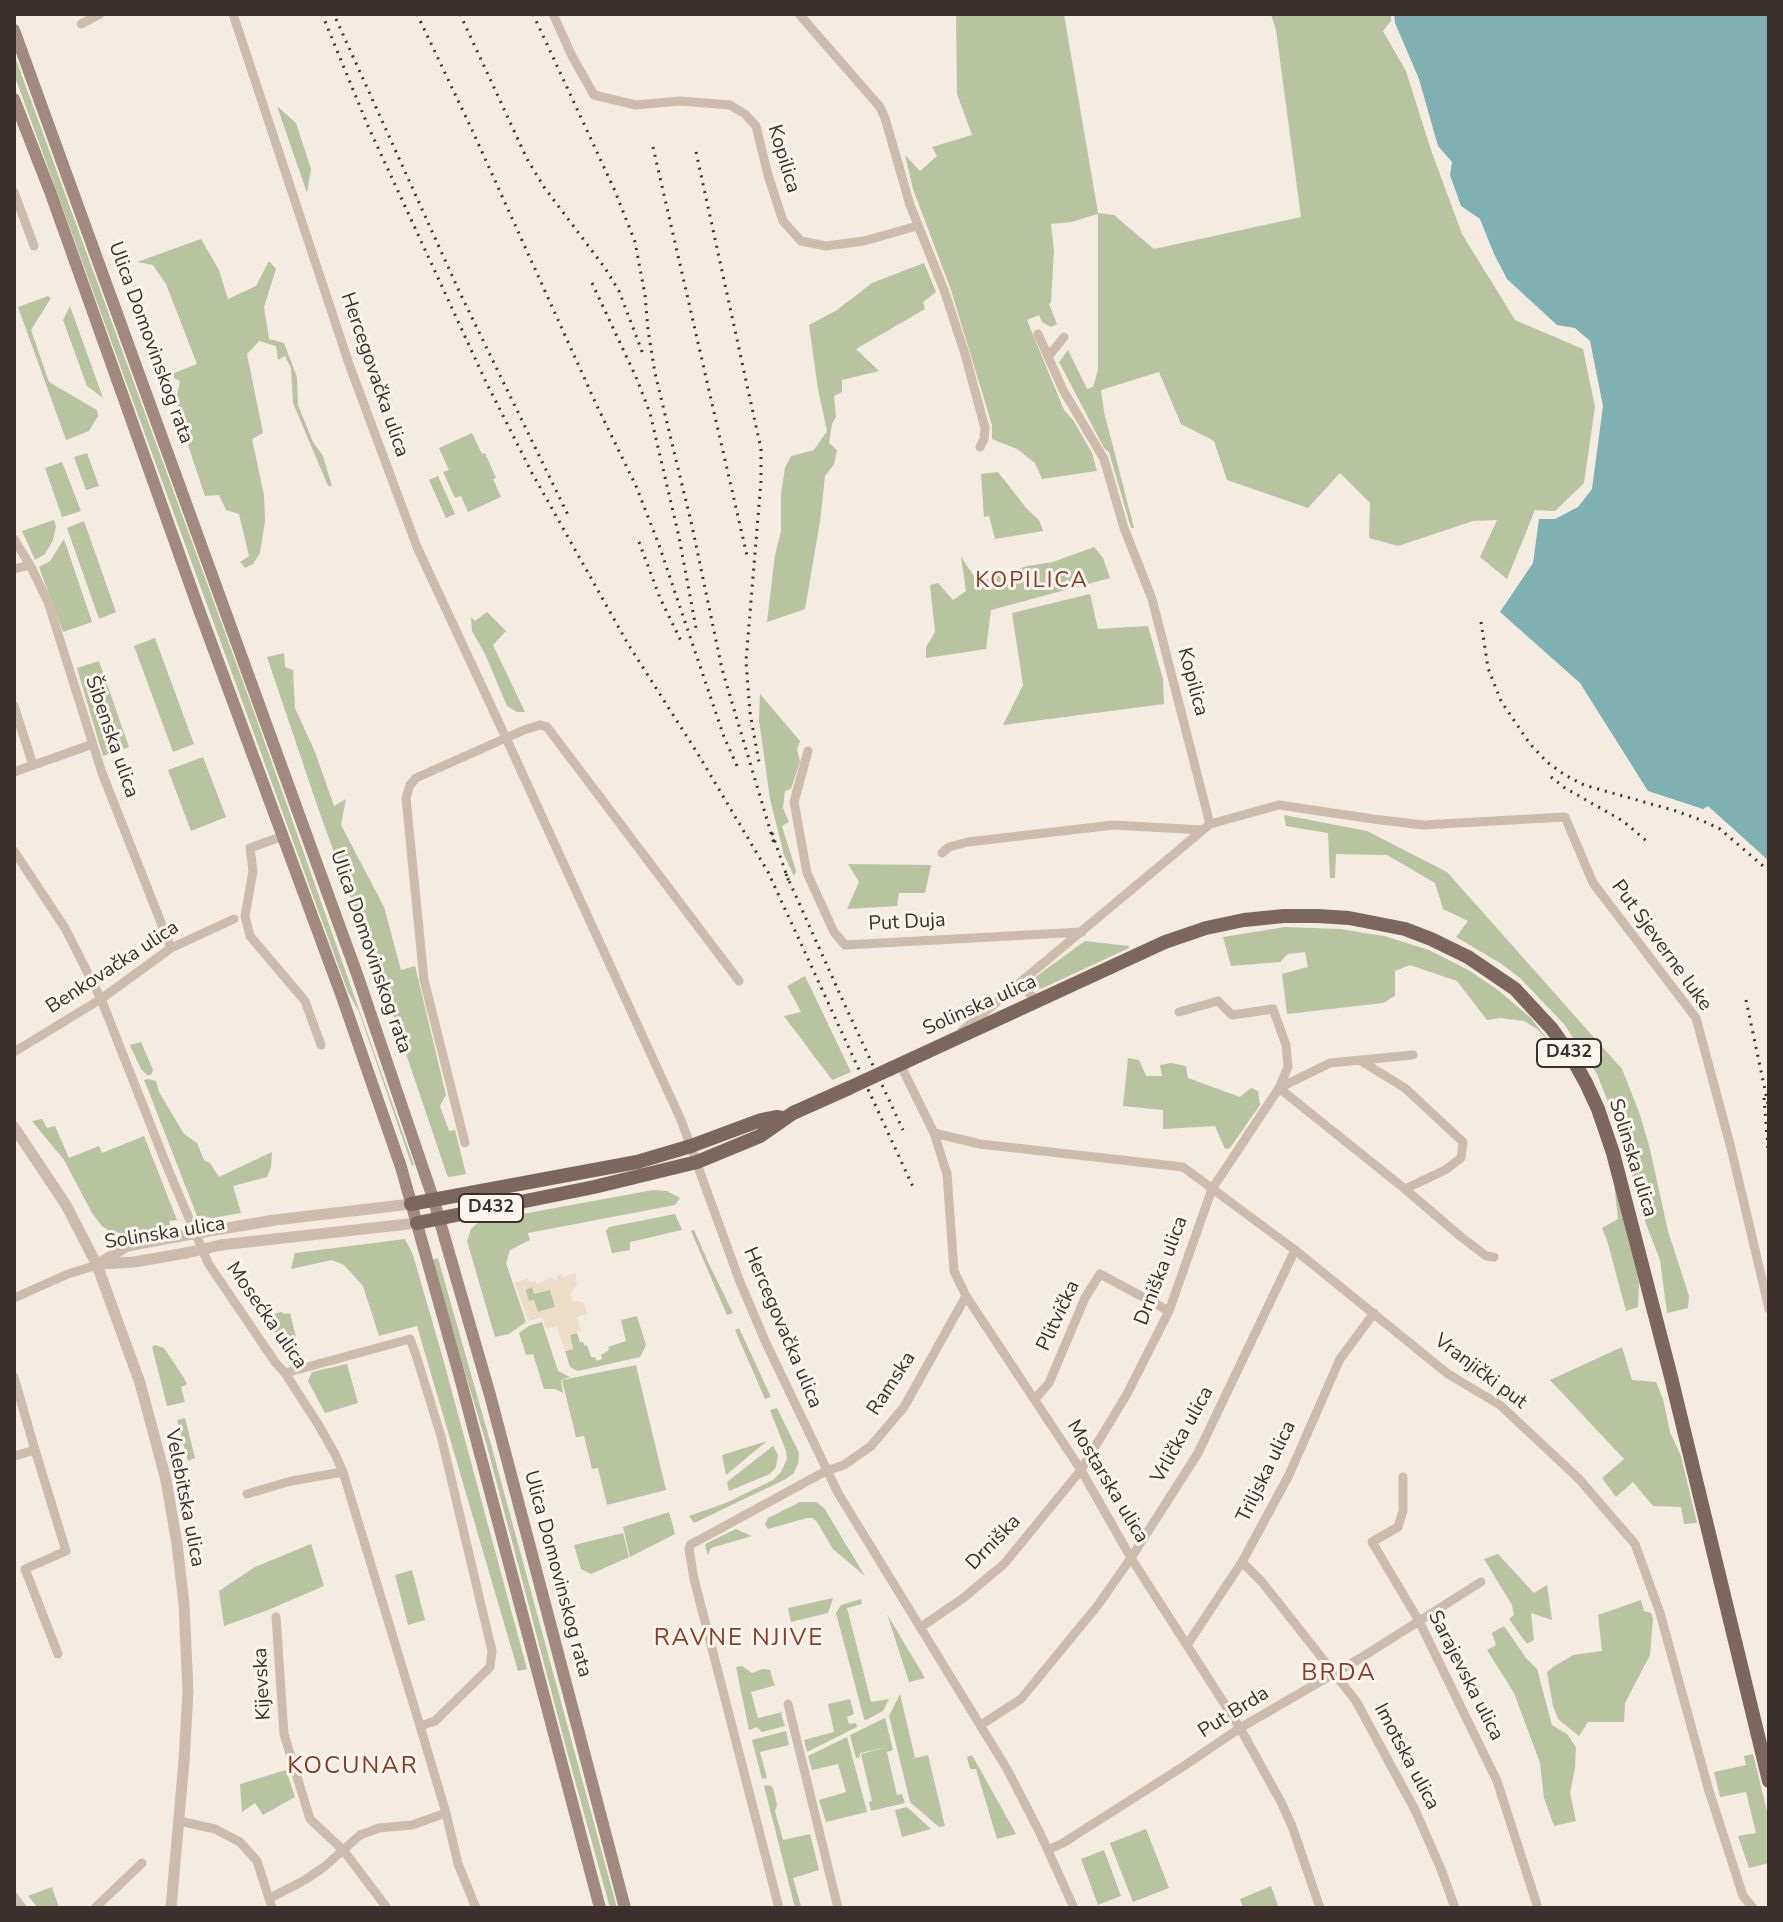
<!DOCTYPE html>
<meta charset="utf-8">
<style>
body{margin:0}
#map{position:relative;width:1783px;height:1922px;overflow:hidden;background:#f4ebe1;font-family:"Nunito Sans",sans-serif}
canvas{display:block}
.frame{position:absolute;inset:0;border:16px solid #3b302b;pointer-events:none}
</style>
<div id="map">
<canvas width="1783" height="1922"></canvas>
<div class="frame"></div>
</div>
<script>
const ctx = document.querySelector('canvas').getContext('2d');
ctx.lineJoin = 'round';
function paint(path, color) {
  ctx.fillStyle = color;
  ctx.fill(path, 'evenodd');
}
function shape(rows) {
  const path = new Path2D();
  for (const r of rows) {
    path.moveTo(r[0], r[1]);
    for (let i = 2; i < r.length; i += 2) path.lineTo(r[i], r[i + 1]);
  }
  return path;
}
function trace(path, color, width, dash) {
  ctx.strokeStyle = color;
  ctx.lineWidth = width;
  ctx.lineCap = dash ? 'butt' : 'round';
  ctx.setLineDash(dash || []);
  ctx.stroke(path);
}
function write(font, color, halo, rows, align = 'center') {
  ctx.font = font + ' "Nunito Sans",sans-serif';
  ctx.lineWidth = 6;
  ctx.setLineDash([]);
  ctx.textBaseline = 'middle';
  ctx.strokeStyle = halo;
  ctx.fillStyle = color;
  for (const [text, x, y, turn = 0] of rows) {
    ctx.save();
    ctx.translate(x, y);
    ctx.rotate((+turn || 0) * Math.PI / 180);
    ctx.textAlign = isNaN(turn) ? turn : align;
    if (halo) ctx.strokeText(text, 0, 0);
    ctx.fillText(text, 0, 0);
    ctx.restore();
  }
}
paint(shape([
 [956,14,1064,14,1098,213,1114,215,1154,249,1301,217,1276,30,1271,14,1391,14,1391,21,1383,31,1406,71,1431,150,1462,234,1515,320,1583,349,1595,407,1584,483,1555,511,1535,510,1507,579,1480,557,1497,520,1473,521,1398,546,1369,538,1370,503,1340,473,1308,508,1227,480,1214,441,1181,424,1159,372,1101,390,1104,412,1134,528,1131,528,1109,452,1104,448,1059,362,1068,350,1087,389,1093,387,1098,370,1098,214,1071,222,1051,224,1054,251,1051,302,1049,304,1057,324,1051,327,1042,322,1039,315,1027,320,1064,410,1073,420,1092,453,1097,471,1042,479,1035,463,1017,449,992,439,992,425,951,290,913,189,905,155,920,171,937,156,932,147,972,135,957,94],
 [14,54,254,712,414,1165,412,1166,359,1012,348,992,341,973,14,74],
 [277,106,296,123,311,169,307,193],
 [201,239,219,270,228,299,256,286,269,261,276,269,264,307,269,339,284,343,297,377,298,405,313,442,323,456,332,486,328,486,293,403,291,368,285,356,278,360,276,346,259,341,247,354,263,433,252,439,264,495,265,521,260,553,253,564,245,568,240,562,249,556,239,514,226,510,219,495,205,496,188,445,191,438,176,400,180,381,174,378,174,373,197,364,166,284,153,265,137,262],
 [924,263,936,292,923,302,925,309,856,349,879,371,842,380,842,392,834,396,836,417,832,424,829,443,837,450,834,464,825,476,820,522,805,609,767,622,775,555,781,531,781,494,785,468,791,456,814,450,827,431,818,389,809,325,837,310,872,283],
 [48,296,51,298,31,330,49,382,97,410,98,416,89,431,66,440,18,307],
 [70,306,103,398,87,386,63,320],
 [472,433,482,454,485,453,496,478,493,479,501,497,468,512,461,496,455,498,443,472,449,470,439,448],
 [87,453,99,486,86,490,74,457],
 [62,462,81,511,62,517,45,468],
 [998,472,1027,509,1039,520,1043,531,995,539,989,516,984,517,981,474],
 [438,476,455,514,446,518,429,480],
 [54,520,56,526,53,540,45,554,35,560,22,531],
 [84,521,116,612,99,619,67,528],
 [64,539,92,622,63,632,39,567,50,561],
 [1094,547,1103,558,1110,578,991,610,986,649,926,658,926,647,935,632,930,585,938,583,953,600,966,591,961,557,978,582,1027,566,1053,562],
 [1090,594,1098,629,1148,626,1163,679,1164,704,1003,725,1023,685,1012,613],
 [487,612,506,631,493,645,525,712,517,712,507,706,486,656,472,631,471,617,475,621],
 [155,638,194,744,173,752,134,646],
 [284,653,285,667,293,670,295,708,315,752,334,806,346,799,341,825,384,907,401,970,415,966,446,1095,440,1106,449,1131,455,1130,466,1174,449,1177,447,1175,396,1024,318,808,267,657],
 [99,661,129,747,103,756,77,668],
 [760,694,800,741,797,749,800,762,791,789,785,791,783,808,789,822,782,826,796,871,794,876,784,855,770,799,759,720],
 [203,757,226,817,191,831,168,770],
 [1284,815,1367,831,1447,872,1622,1069,1639,1112,1649,1145,1668,1231,1689,1296,1688,1308,1667,1313,1660,1260,1646,1224,1621,1135,1597,1074,1564,1024,1520,978,1500,963,1456,937,1468,921,1443,909,1435,883,1387,855,1336,854,1335,878,1330,878,1328,833,1286,826],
 [848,864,931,865,925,893,899,893,897,906,847,909,859,882],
 [1285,927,1340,929,1384,936,1429,950,1470,971,1498,990,1531,1018,1552,1045,1537,1029,1524,1021,1501,1018,1487,1020,1457,981,1410,965,1395,971,1395,996,1383,1003,1287,1014,1282,974,1308,967,1305,952,1288,954,1280,962,1231,966,1223,937],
 [1085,941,1129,946,1129,948,1043,988,1039,989,1035,986,1034,978],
 [805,976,851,1072,832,1080,784,1016,801,1012,787,986],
 [141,1042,153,1070,151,1075,147,1075,141,1069,130,1045],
 [1128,1058,1139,1060,1146,1076,1162,1076,1160,1065,1171,1063,1186,1066,1188,1078,1240,1097,1251,1088,1258,1091,1260,1105,1230,1148,1225,1149,1215,1126,1163,1129,1163,1110,1123,1106],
 [148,1079,156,1081,159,1092,184,1134,197,1143,204,1160,210,1163,219,1177,272,1152,271,1167,267,1177,233,1186,241,1213,212,1218,197,1216,147,1087,144,1080],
 [42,1119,47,1128,55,1126,69,1158,99,1146,102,1153,144,1136,177,1220,169,1221,170,1225,130,1234,111,1232,102,1226,92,1213,64,1160,32,1121],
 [1614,1182,1639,1283,1638,1307,1626,1311,1607,1240,1602,1228,1618,1219],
 [653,1190,667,1191,680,1198,675,1205,528,1233,530,1240,510,1250,506,1263,526,1322,509,1334,495,1337,467,1241,471,1229,479,1222],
 [675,1214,682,1230,630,1242,630,1250,612,1253,606,1231,609,1227],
 [694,1230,709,1264,733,1313,727,1315,691,1231],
 [405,1239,413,1255,442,1355,527,1669,518,1671,417,1326,379,1336,363,1286,344,1265,332,1260,291,1269,295,1253],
 [438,1258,492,1448,617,1908,610,1908,568,1755,488,1450,432,1260],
 [532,1287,550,1289,555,1307,538,1312,529,1301,525,1289],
 [281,1312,285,1314,290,1313,296,1337,284,1341,282,1336,275,1332,274,1314],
 [637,1316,646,1345,640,1357,578,1371,570,1367,565,1351,573,1349,570,1335,577,1333,580,1342,583,1342,585,1346,587,1345,591,1357,595,1357,597,1361,602,1359,601,1355,609,1350,608,1347,626,1341,621,1320],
 [542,1322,558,1371,570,1377,561,1380,563,1393,555,1389,544,1389,533,1354,526,1355,519,1333,529,1326],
 [739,1328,771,1397,765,1399,735,1330],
 [155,1345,164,1348,184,1378,187,1384,181,1387,185,1402,167,1406,152,1347],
 [1622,1347,1632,1380,1656,1382,1663,1399,1670,1432,1681,1456,1697,1523,1684,1524,1681,1507,1653,1506,1633,1482,1616,1497,1602,1478,1624,1459,1550,1380],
 [347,1364,358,1403,325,1413,308,1381,312,1372],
 [636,1365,666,1490,607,1505,598,1468,592,1469,584,1436,576,1437,562,1380],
 [777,1408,799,1453,798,1464,793,1474,784,1480,694,1523,689,1516,726,1503,773,1480,781,1472,787,1459,786,1451,770,1410],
 [185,1418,195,1458,188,1461,177,1420],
 [767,1441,726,1475,722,1455],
 [773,1446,778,1455,776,1467,770,1474,729,1491,727,1482],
 [800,1502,816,1502,824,1508,865,1576,833,1549,817,1522,813,1518,807,1518,768,1529,765,1524,768,1518],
 [669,1512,675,1534,630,1557,623,1527],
 [736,1529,752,1536,711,1548,708,1555,705,1545,707,1543],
 [623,1533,629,1557,591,1574,581,1569,574,1545],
 [311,1544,324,1586,268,1610,224,1626,219,1591,255,1567],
 [1498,1554,1534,1593,1547,1585,1552,1620,1531,1613,1534,1640,1527,1644,1509,1619,1514,1615,1512,1605,1484,1559],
 [412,1570,425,1620,408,1625,395,1575],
 [833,1598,828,1613,791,1622,788,1608],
 [861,1599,862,1604,847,1608,871,1702,889,1699,883,1711,866,1720,864,1719,836,1613,841,1605],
 [1641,1600,1644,1611,1651,1613,1653,1619,1650,1655,1625,1703,1624,1722,1588,1722,1579,1736,1558,1719,1553,1706,1547,1672,1553,1667,1573,1655,1602,1651,1598,1615],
 [887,1614,925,1678,909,1682],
 [1504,1626,1526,1658,1537,1669,1552,1725,1567,1734,1576,1747,1575,1768,1570,1793,1576,1821,1554,1826,1544,1798,1540,1763,1514,1693,1487,1650,1496,1645,1492,1633],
 [742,1666,752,1673,763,1669,770,1670,774,1684,776,1685,751,1692,758,1718,783,1712,781,1714,785,1726,762,1732,757,1727,749,1730,736,1667],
 [900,1694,915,1758,928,1755,945,1826,939,1827,910,1802,889,1716],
 [850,1699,854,1714,847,1717,849,1724,856,1723,857,1727,807,1752,804,1740,834,1732,828,1704],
 [885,1718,893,1750,887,1752,897,1795,902,1794,905,1803,871,1811,869,1802,872,1801,861,1754,887,1747,860,1753,860,1757,856,1758,850,1735],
 [786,1731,789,1745,760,1752,767,1778,762,1779,752,1740],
 [847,1737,867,1812,826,1822,819,1800,846,1792,838,1764,812,1770,808,1756],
 [1753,1754,1769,1819,1769,1863,1749,1868,1738,1836,1756,1833,1746,1792,1720,1797,1714,1772,1746,1765,1744,1756],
 [972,1755,1016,1834,997,1839,976,1769,970,1769,967,1757],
 [286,1770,295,1797,263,1815,255,1803,242,1812,240,1784],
 [769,1785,773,1788,777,1805,775,1811,783,1840,810,1834,819,1870,793,1878,801,1906,795,1908,764,1786],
 [907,1807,931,1829,902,1837,895,1810],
 [1146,1829,1169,1888,1133,1902,1110,1843],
 [1104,1850,1121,1896,1098,1905,1081,1859],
 [1271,1886,1279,1908,1243,1908,1240,1899],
 [52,1887,59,1908,38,1908,28,1896]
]), '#b8c4a0');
paint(shape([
 [576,1273,577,1284,570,1294,573,1301,583,1302,587,1314,577,1317,581,1331,569,1335,573,1348,565,1351,557,1326,546,1329,542,1317,528,1321,515,1283,528,1278,529,1282,535,1281,537,1284,552,1277,554,1280,558,1279,557,1276,562,1274,563,1277],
 [532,1287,534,1294,550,1290,555,1307,538,1312,534,1300,529,1301,525,1290]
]), '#ecdcc8');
paint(shape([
 [1394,14,1769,14,1769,861,1708,806,1703,809,1648,791,1580,683,1500,612,1533,563,1539,519,1555,519,1578,507,1592,489,1603,406,1590,341,1575,328,1557,325,1507,279,1494,254,1480,219,1461,206,1450,175,1452,162,1438,146,1419,79,1395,23]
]), '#7fb0b2');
trace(shape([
 [233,14,349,364,417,547,506,738,681,1120,740,1282,766,1343,838,1493,1007,1769,1040,1833,1074,1908],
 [553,14,572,56,594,95,636,105,680,101,730,105,745,114,756,126,768,175,783,221,801,241,826,246,864,241,917,226],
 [799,14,880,107,885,118,910,205,944,290,965,354,985,428,984,439,980,447],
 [81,24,100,14],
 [14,192,34,246],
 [1038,334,1063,390,1104,459,1124,528,1152,599,1210,824],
 [1048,357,1064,337],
 [14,539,30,565,48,602,102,773,171,948],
 [14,569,30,565],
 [14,706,33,765],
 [808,751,794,802,807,873,834,932,845,945,1082,932],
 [14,772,93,744],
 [283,836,250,848,253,871,245,916,250,936,305,1001,321,1045],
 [14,851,65,928,101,999,168,1169,208,1263,275,1362,285,1373,318,1424,335,1454,343,1472,420,1726,446,1813,458,1864,476,1908],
 [942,853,949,847,968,842,1113,825,1203,830],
 [1028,977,1027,990,1031,996,1042,1000],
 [962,1031,1210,824,1279,805,1373,819,1423,825,1565,817,1593,883,1696,1018,1731,1148,1769,1309],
 [14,1052,101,999,171,948,234,919],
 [1413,1055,1330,1063,1279,1088,1405,1189,1460,1236,1486,1256,1494,1257],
 [1361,1061,1405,1088,1463,1142,1461,1158,1445,1170,1405,1189],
 [900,1064,934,1133,947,1174,954,1271,966,1296,1081,1470,1131,1558,1240,1728,1281,1802,1292,1826,1320,1908],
 [934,1133,980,1144,1183,1167,1295,1250,1448,1374,1500,1405,1579,1479,1635,1544,1660,1613,1709,1791,1743,1896,1753,1908],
 [465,1143,424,980,406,798,410,785,416,778,524,730,540,725,547,727,739,981],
 [14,1298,68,1274,97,1265],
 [285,1373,410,1339,416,1355,441,1436,492,1651,490,1667,435,1721,420,1726],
 [14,1377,35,1450,14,1456],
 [1035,1399,1049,1383,1085,1298,1100,1274,1169,1311],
 [35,1450,66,1551,25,1569,58,1654],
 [1403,1477,1403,1511,1398,1527,1372,1542,1419,1621,1497,1781,1538,1908],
 [247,1494,291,1481,343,1472],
 [1242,1562,1262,1582,1356,1701,1415,1810,1441,1869,1455,1908],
 [276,1617,284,1734,310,1819,344,1851,387,1908],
 [921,1627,962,1599,1004,1564,1081,1470,1127,1394,1169,1311,1212,1189,1279,1088,1288,1067,1286,1045,1273,1009,1232,1015,1218,1001,1179,1012],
 [1187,1645,1242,1562,1289,1475,1340,1359,1374,1313],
 [788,1704,838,1908],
 [981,1725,1021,1699,1098,1605,1131,1558,1198,1453,1295,1250],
 [179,1821,215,1829,240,1842,257,1861,272,1908],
 [1048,1850,1063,1843,1184,1766,1240,1728,1359,1659,1481,1582],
 [274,1896,305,1880,324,1867,360,1835,379,1828,412,1825,446,1813],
 [14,1897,22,1908],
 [95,1908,142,1863],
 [779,1908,694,1579,689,1549,691,1544,701,1539,826,1471,844,1465,871,1446,904,1407,966,1296]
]), '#cdbbac', 9);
trace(shape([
 [14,1127,66,1205,97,1265,140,1383,166,1480,177,1544,184,1604,188,1692,184,1761,171,1908],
 [215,1230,275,1220,411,1204],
 [221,1245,417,1223],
 [101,1264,134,1262,186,1253],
 [97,1265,127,1246,181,1236]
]), '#cdbbac', 11);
trace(shape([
 [14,30,358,977,434,1201,490,1395,625,1908],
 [14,99,51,194,198,607,341,994,401,1167,459,1374,600,1908]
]), '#a18a7d', 12);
trace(shape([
 [890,1069,1165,942,1206,928,1244,920,1284,916,1318,916,1349,918,1405,929,1431,939,1468,957,1515,989,1552,1029,1571,1056,1586,1083,1598,1109,1613,1153,1670,1373,1769,1781],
 [411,1204,637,1162,691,1146,761,1120,776,1117,784,1118],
 [417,1223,594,1187,697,1162,760,1136,793,1113,849,1088]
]), '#7d675c', 14);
trace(shape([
 [322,14,368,126,486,382,532,473,628,644,698,754,768,872,913,1187],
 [417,14,473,132,597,406,636,486,659,545,724,737,738,768],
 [460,14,527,159,544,187,605,268,619,291,643,354],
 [533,14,615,191,635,242,645,295,648,330,655,373,692,526,722,669,774,843],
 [336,19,459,291,568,515],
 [653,147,748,560],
 [696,152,761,449,761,481,746,661,750,713,759,762],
 [592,283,636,377,650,413,679,537,696,628],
 [639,542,660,598,682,643],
 [1481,622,1488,668,1501,701,1530,744,1547,762,1565,775,1584,785,1676,811,1701,820,1720,829,1769,871],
 [1551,777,1565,788,1623,821,1649,843],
 [772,833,789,882],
 [786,874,843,1001,903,1130],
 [1746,1000,1769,1109],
 [1764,1098,1769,1162]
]), '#3b302b', 3, [2, 6]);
trace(shape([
 [181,1236,215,1230],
 [186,1253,221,1245]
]), '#cdbbac', 11);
trace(shape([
 [849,1088,890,1069]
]), '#7d675c', 14);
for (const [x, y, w] of [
 [1569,1053,64],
 [491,1208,64]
]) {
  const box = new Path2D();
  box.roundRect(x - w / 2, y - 14, w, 28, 6);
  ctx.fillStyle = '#fbf5ee';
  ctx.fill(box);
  trace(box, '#3b302b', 2);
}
write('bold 18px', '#3b302b', null, [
 ["D432",1569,1053],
 ["D432",491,1208]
]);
write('20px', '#3b302b', '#fbf5ee', [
 ["Kopilica",783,159,73],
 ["Ulica Domovinskog rata",150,343,70],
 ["Hercegovačka ulica",374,375,71],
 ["Kopilica",1192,682,75],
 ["Šibenska ulica",111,737,71],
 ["Put Duja",907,923,-3],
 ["Put Sjeverne luke",1661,946,54],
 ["Ulica Domovinskog rata",370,952,71],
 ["Benkovačka ulica",113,968,-33],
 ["Solinska ulica",980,1006,-24],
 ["Solinska ulica",1632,1158,73],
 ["Solinska ulica",165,1234,-9],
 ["Drniška ulica",1162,1271,-69],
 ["Mosećka ulica",266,1316,55],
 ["Plitvička",1059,1316,-65],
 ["Hercegovačka ulica",782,1328,67],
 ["Vranjički put",1480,1372,37],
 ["Ramska",892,1384,-57],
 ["Vrlička ulica",1183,1435,-61],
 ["Triljska ulica",1267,1472,-64],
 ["Mostarska ulica",1107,1482,59],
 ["Velebitska ulica",184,1498,79],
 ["Drniška",994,1543,-46],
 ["Ulica Domovinskog rata",557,1574,75],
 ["Sarajevska ulica",1465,1676,63],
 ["Kijevska",263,1684,-93],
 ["Put Brda",1234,1713,-32],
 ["Imotska ulica",1406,1757,62]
]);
ctx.letterSpacing = '2px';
write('22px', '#8c3b22', '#fbf5ee', [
 ["KOPILICA",1032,582]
]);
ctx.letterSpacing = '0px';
ctx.letterSpacing = '2px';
write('24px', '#8c3b22', '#fbf5ee', [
 ["RAVNE NJIVE",739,1639],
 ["BRDA",1339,1674],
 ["KOCUNAR",353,1767]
]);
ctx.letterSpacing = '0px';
</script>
